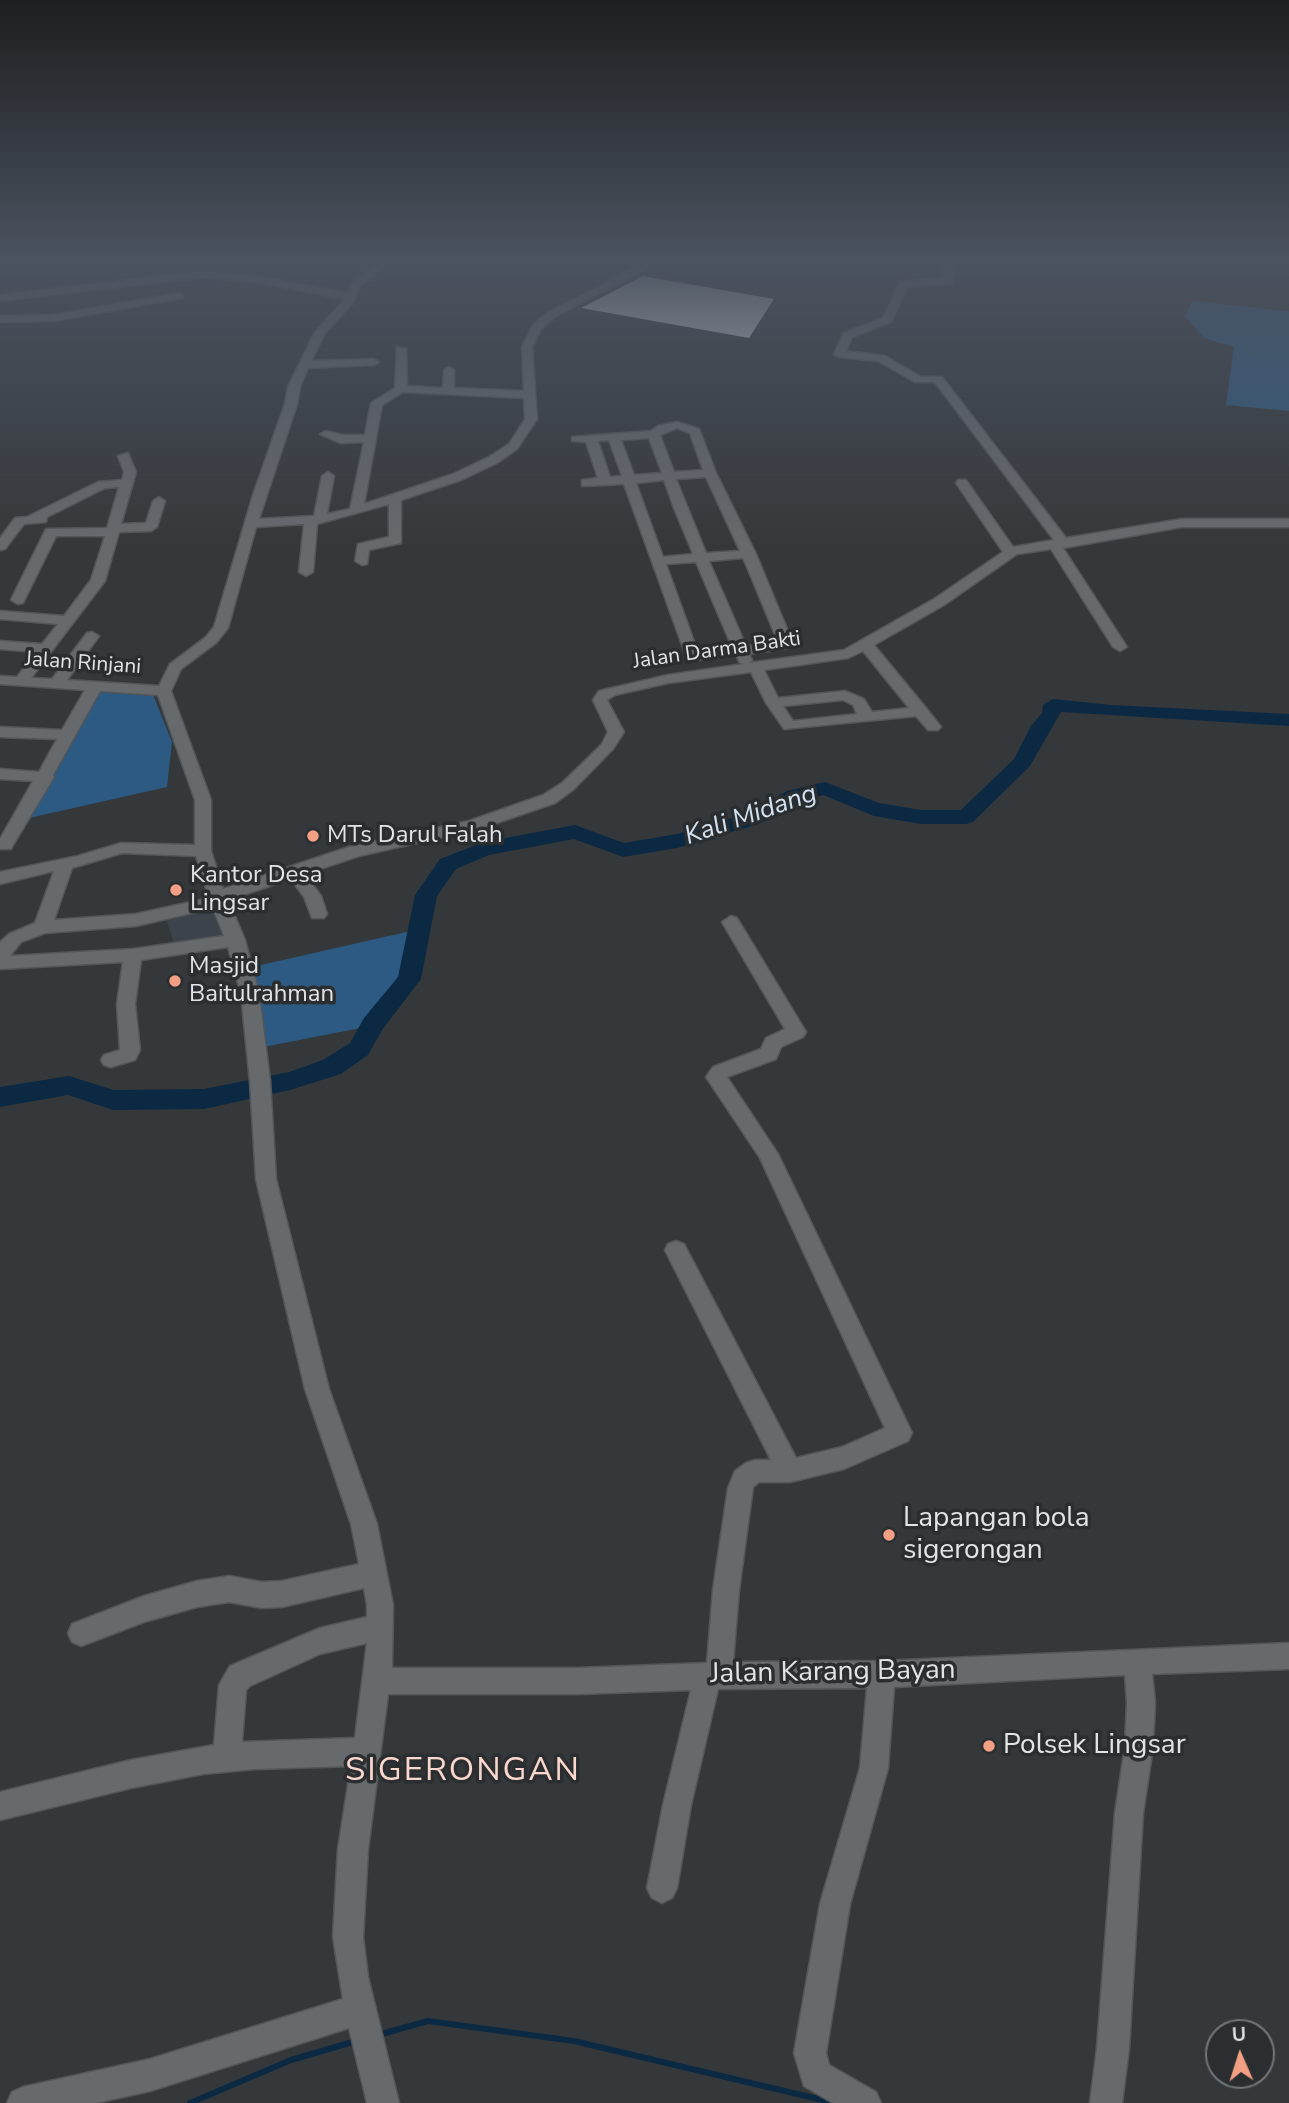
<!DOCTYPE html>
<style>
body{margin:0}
#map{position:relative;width:1289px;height:2103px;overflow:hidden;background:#35383a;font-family:"Nunito Sans",sans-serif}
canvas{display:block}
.north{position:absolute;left:1205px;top:2019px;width:70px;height:70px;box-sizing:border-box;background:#2b2e30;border:2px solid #747678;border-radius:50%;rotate:357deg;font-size:19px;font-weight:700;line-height:28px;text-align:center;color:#e1e3e4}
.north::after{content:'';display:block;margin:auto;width:24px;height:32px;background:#f39f84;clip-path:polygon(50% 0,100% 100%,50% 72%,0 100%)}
</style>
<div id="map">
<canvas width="1289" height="2103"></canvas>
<div class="north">U</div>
</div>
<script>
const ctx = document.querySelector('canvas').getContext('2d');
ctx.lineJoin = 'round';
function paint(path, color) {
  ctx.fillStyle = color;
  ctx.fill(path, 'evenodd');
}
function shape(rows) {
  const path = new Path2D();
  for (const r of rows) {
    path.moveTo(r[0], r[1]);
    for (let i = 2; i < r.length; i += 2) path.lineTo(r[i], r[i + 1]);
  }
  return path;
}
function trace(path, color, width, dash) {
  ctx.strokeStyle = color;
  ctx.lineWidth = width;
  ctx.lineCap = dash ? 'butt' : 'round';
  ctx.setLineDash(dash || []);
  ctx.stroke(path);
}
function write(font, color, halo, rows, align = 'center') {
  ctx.font = font + ' "Nunito Sans",sans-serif';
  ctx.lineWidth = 7;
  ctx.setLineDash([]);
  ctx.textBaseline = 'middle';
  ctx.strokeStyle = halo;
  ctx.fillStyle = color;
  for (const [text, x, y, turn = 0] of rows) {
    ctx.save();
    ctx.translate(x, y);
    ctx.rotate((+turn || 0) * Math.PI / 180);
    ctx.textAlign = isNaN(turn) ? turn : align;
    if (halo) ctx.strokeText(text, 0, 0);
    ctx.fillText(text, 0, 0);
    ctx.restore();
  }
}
paint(shape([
 [211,906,224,938,174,943,164,913]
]), '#3c434a');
paint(shape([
 [1192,301,1289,311,1289,411,1226,405,1234,347,1204,338,1185,316],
 [101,687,152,692,172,742,167,787,29,818],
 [411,931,402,980,366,1027,263,1047,252,967]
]), '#2c5a83');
trace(shape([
 [378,2035,428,2021,574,2041,835,2103],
 [190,2103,291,2060,356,2041]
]), '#0b2943', 6);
paint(shape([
 [1053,699,1111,705,1289,714,1289,726,1061,712,1030,766,973,822,966,824,921,824,874,816,823,795,801,801,759,824,677,848,623,857,574,839,489,855,456,869,437,896,421,979,382,1030,368,1055,341,1074,290,1090,204,1109,113,1110,68,1095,0,1107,0,1087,69,1076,114,1090,204,1089,289,1072,323,1060,350,1043,364,1018,398,977,415,895,440,859,484,842,575,825,624,843,677,834,745,814,787,791,825,782,879,803,921,810,961,810,1014,759,1031,726,1042,713,1043,705,1053,699]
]), '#0b2943');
paint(shape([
 [643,276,774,299,749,338,581,308]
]), '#d8dbdf');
const minor = shape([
 [384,259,395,259,361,285,352,304,325,333,311,361,374,359,379,362,374,365,308,368,300,387,297,404,259,519,314,516,322,476,328,472,334,476,327,514,350,509,364,442,341,443,320,434,326,431,342,435,365,435,371,403,395,388,397,347,406,349,407,386,443,388,444,370,449,367,454,370,454,388,524,391,522,347,533,325,547,313,652,259,664,259,555,317,541,329,532,347,537,419,517,449,497,463,461,480,401,500,401,543,369,550,367,564,362,565,355,561,358,544,389,537,389,504,317,524,313,572,306,576,299,572,304,524,256,527,228,628,216,643,181,669,171,691,211,800,211,851,223,889,349,847,469,821,543,795,562,783,602,744,608,732,593,700,599,691,668,675,744,664,740,663,736,655,698,660,686,656,624,484,582,486,582,480,598,478,586,442,572,441,572,437,651,431,658,426,677,422,699,429,716,473,756,554,792,641,789,648,749,654,752,660,749,663,844,650,934,599,1003,552,956,483,958,480,966,480,1013,547,1054,540,935,382,915,382,878,361,839,357,834,354,844,333,883,318,900,282,944,278,944,259,954,259,952,283,907,287,891,322,852,337,846,351,885,356,921,377,942,377,1066,538,1182,519,1289,519,1289,527,1182,527,1063,548,1127,647,1120,651,1113,647,1051,549,1017,554,944,605,874,645,926,708,941,727,938,730,928,730,916,716,784,729,766,703,751,672,668,683,615,695,607,700,624,732,613,749,574,789,555,803,479,829,359,856,305,874,321,896,327,914,324,918,312,918,304,897,291,879,228,900,245,940,259,994,270,1081,276,1179,329,1389,377,1524,393,1605,392,1668,578,1668,707,1663,713,1590,728,1488,735,1471,746,1463,755,1460,771,1460,665,1250,668,1244,676,1241,684,1244,796,1458,842,1447,885,1428,760,1158,706,1077,713,1067,761,1049,766,1038,785,1029,722,922,731,916,737,918,806,1032,803,1037,781,1047,776,1059,727,1077,778,1154,912,1433,908,1441,844,1469,790,1482,759,1482,753,1487,739,1590,733,1662,882,1661,1289,1643,1289,1669,1152,1674,1155,1702,1153,1747,1143,1813,1129,2048,1122,2103,1090,2103,1097,2048,1115,1813,1125,1747,1127,1702,1125,1675,894,1687,888,1768,850,1904,826,2053,829,2065,876,2092,881,2103,833,2103,804,2086,794,2053,820,1904,860,1768,867,1688,718,1689,691,1805,677,1888,672,1898,662,1903,652,1898,647,1888,663,1805,691,1690,578,1694,388,1694,368,1849,363,1937,368,1977,399,2103,367,2103,349,2028,150,2091,96,2103,7,2103,12,2092,23,2087,150,2059,343,1999,333,1937,338,1849,351,1766,255,1769,203,1774,131,1788,0,1820,0,1792,131,1760,214,1745,219,1685,230,1666,320,1628,367,1617,367,1605,364,1588,282,1607,262,1608,229,1602,197,1607,144,1622,81,1646,72,1642,68,1633,72,1624,144,1596,197,1581,229,1576,262,1582,282,1581,359,1564,351,1524,305,1389,256,1179,250,1081,241,994,228,947,141,960,135,1004,140,1050,135,1060,111,1067,104,1065,101,1060,104,1055,120,1050,117,1004,123,962,0,969,0,942,9,934,35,923,54,871,0,884,0,872,78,856,121,843,195,845,195,800,158,695,100,691,53,775,54,777,13,845,11,849,0,849,0,839,33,781,0,779,0,769,39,772,57,739,0,737,0,727,62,730,85,690,0,684,0,676,17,677,36,652,0,649,0,641,42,644,58,624,0,619,0,611,64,616,91,580,105,536,56,536,23,603,18,604,11,600,46,529,107,528,119,487,105,488,47,517,46,522,24,524,5,549,0,550,0,538,15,518,27,517,98,482,122,480,124,472,118,456,128,453,136,472,121,524,146,523,153,501,159,497,165,501,157,527,151,531,119,532,105,581,31,678,52,679,87,633,92,632,99,636,67,680,159,686,170,664,206,637,214,627,253,495,285,404,288,387,315,332,345,299,261,283,204,277,0,301,0,295,204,271,261,277,347,293,354,281,384,259],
 [403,392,524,398,525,419,509,444,489,457,453,474,364,504,382,405,403,392],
 [677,428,690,433,703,470,674,472,660,435,677,428],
 [649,438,662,473,634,475,621,440,649,438],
 [609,440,622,476,610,477,598,441,609,440],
 [706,477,740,551,706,553,676,479,706,477],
 [664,480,674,508,693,554,663,557,636,483,664,480],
 [743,558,747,567,778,642,746,646,709,561,743,558],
 [696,562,732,647,697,650,666,564,696,562],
 [863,651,909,708,872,712,864,699,845,691,778,698,764,670,848,658,863,651],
 [843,700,853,705,857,714,793,721,783,706,843,700],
 [122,853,196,856,209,898,136,914,54,920,72,868,122,853],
 [213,908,224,936,133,949,10,956,21,942,45,933,136,926,213,908],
 [367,1643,355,1738,242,1742,246,1690,250,1686,320,1654,367,1643],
 [1061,259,1092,259,1087,262,1066,262,1061,259],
 [179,293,183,294,183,298,53,321,0,322,0,316,53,315,179,293]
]);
trace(minor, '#535658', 3);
paint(minor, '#676a6d');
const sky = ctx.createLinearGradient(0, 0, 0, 553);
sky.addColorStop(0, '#1d1f20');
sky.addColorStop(0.47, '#4b5360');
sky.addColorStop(1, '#4b536000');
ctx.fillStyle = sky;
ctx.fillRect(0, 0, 1289, 553);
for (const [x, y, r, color] of [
 [313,836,7,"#f39f84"],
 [176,890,7,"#f39f84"],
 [175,981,7,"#f39f84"],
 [889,1535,7,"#f39f84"],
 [989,1746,7,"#f39f84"]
]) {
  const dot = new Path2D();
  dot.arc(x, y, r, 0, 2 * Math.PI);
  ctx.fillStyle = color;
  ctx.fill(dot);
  trace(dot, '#2b2e30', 2.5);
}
write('21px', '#e1e3e4', '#2b2e30', [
 ["Jalan Darma Bakti",717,651,-8],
 ["Jalan Rinjani",83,664,4]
]);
write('24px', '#e1e3e4', '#2b2e30', [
 ["MTs Darul Falah",327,836],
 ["Kantor Desa",190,876],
 ["Lingsar",190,904],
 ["Masjid",189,967],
 ["Baitulrahman",189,995]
], 'left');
write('italic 26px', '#d4e3f2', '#2b2e30', [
 ["Kali Midang",751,816,-19]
]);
write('28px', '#e1e3e4', '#2b2e30', [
 ["Lapangan bola",903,1519],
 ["sigerongan",903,1551],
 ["Polsek Lingsar",1003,1746]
], 'left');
write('28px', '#e1e3e4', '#2b2e30', [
 ["Jalan Karang Bayan",833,1673,-1]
]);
ctx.letterSpacing = '2px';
write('33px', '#f9d7cd', '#2b2e30', [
 ["SIGERONGAN",463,1772]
]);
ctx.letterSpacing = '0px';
</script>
